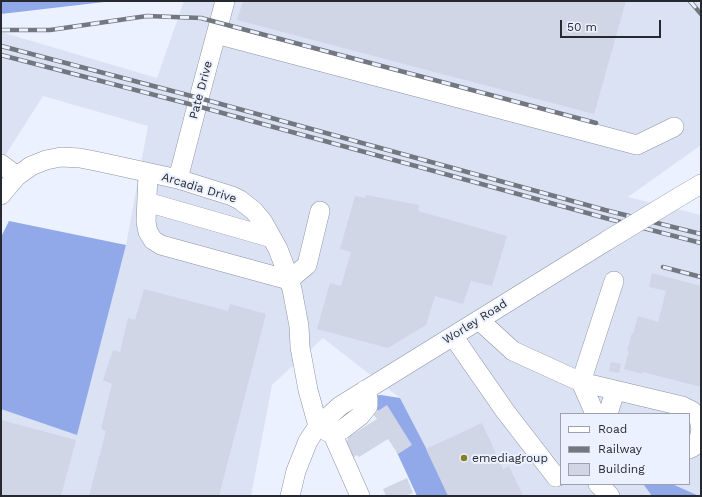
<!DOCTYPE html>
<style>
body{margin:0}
#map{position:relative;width:702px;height:497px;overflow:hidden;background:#ebf1fe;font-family:"Work Sans",sans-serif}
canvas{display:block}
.frame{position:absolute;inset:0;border:2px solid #26292f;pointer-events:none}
.legend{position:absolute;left:560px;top:413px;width:130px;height:72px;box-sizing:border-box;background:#ebf1fe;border:1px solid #9ca1ab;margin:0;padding:5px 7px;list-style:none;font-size:12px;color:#26292f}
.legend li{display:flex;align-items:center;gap:8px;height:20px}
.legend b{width:20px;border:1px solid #9ca1ab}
.scale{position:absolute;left:560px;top:20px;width:101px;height:18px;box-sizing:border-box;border:2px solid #26292f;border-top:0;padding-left:5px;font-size:12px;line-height:14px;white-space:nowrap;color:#26292f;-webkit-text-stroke:3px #ebf1fe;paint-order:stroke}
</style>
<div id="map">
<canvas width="702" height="497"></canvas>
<div class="frame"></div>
<ul class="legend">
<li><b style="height:5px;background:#fff"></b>Road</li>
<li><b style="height:5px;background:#737780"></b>Railway</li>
<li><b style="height:11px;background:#d0d6e6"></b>Building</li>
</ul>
<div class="scale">50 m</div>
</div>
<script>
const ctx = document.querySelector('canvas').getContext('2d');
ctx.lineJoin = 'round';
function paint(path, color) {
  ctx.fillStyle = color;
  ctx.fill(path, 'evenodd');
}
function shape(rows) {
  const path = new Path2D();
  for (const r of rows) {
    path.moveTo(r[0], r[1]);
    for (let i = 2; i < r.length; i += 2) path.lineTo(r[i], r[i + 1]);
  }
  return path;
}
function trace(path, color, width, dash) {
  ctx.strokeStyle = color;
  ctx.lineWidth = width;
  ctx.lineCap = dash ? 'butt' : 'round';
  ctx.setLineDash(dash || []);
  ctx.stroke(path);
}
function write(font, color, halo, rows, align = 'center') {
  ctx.font = font + ' "Work Sans",sans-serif';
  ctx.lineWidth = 4;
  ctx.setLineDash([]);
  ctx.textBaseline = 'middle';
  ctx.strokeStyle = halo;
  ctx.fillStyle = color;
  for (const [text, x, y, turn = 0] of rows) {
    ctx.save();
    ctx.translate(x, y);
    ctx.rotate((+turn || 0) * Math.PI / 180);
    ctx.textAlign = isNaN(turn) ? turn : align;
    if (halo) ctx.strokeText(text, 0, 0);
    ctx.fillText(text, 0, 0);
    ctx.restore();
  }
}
paint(shape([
 [184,1,701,1,701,145,628,197,701,215,701,496,451,496,400,398,323,338,272,385,251,496,1,496,1,409,77,434,126,245,148,126,43,96,1,162,1,32,157,78],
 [561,414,689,414,689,484,561,484]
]), '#dae2f4');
paint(shape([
 [1,1,113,1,1,14],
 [9,221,126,245,77,435,1,409,1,237],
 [381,395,400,398,451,496,417,496,371,396],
 [645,484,672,484,699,496,652,496,644,485]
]), '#91a9e9');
paint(shape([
 [243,1,626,1,594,114,237,20],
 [366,195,419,205,418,211,507,236,492,286,471,281,463,304,435,296,426,325,388,348,317,329,330,283,341,286,351,252,340,249,355,196,365,198],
 [652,273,701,286,701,387,643,372,642,374,624,369,629,351,627,351,632,333,633,334,638,316,658,322,666,291,649,287],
 [144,289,228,311,230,304,266,314,219,496,89,496,106,431,101,429,112,384,103,380,113,350,120,352,128,318,135,320],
 [611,362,621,364,619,373,609,371],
 [387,405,412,445,398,454,388,439,359,457,357,455,353,458,344,443,348,440,347,438,377,419,373,414],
 [1,420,76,440,61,496,1,496],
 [482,423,503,469,509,466,523,496,448,496,426,449],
 [407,478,413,493,405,496,386,496,383,489]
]), '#d0d6e6');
const minor = shape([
 [216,34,637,145,674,127],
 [1,164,17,176],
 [148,173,146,222,148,232,153,240,161,245,289,280,307,265,320,211],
 [178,179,199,98,225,1],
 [1,195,5,190,17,176,31,166,46,160,61,157,80,158,100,162,178,179,232,196,240,200,254,211,263,222,278,249,286,270,292,289,299,326,300,347,308,390,318,426,333,435,343,429,360,416,368,406,368,398,365,390],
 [679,197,701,184],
 [147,202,272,238],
 [479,320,513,351,581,382,682,406,692,411,699,419,701,429,699,439,693,447,689,449],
 [453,336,505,411,556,477,561,475],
 [595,414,581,382,614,281],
 [608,414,615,391],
 [333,435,360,496],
 [598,484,610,496],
 [290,496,296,471,308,441,318,426,340,406,608,240]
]);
trace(minor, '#8d93a3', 20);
trace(minor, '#fff', 19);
const rail = shape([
 [690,1,701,14],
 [1,30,50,30,147,16,201,18,596,123],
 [1,46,199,98,605,210,701,234],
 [1,55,197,106,609,219,701,243],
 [663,267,701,277]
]);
trace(rail, '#737780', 4.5);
trace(rail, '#ebf1fe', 3, [9]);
const minorBridge = shape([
 [608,240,679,197]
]);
trace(minorBridge, '#8d93a3', 20, []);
trace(minorBridge, '#fff', 19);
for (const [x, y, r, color] of [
 [464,458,4,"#867f26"]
]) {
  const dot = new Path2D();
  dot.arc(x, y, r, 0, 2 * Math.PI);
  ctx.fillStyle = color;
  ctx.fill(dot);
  trace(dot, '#ebf1fe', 1.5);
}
write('12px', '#26292f', '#ebf1fe', [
 ["Pate Drive",201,90,-75],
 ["Arcadia Drive",199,188,17],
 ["Worley Road",475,322,-32]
]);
write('12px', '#26292f', '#ebf1fe', [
 ["emediagroup",472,458]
], 'left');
</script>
